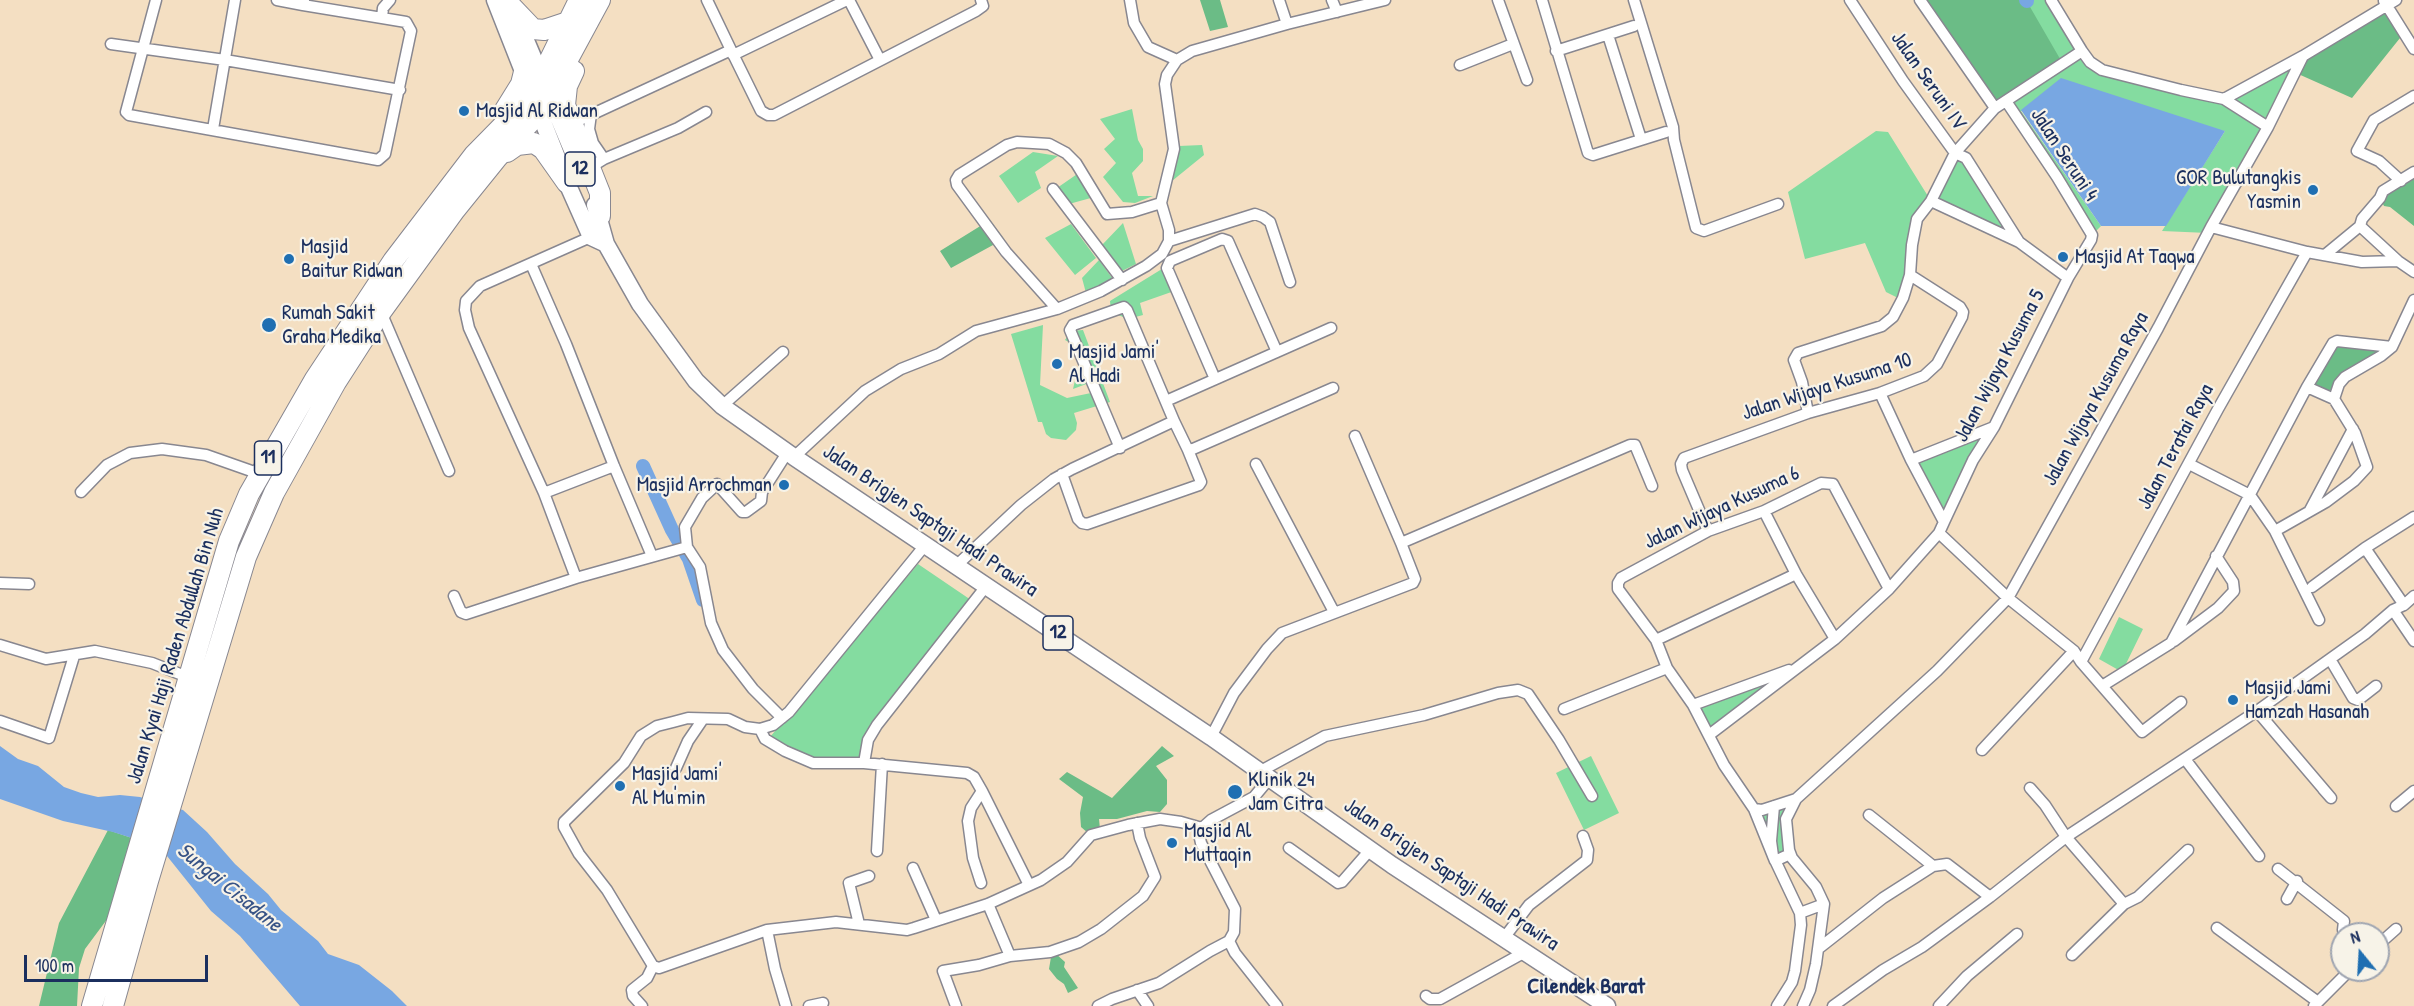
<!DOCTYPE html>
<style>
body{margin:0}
#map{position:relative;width:2414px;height:1006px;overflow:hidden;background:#f4dfc2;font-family:"Patrick Hand",sans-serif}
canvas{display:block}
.north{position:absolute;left:2330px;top:922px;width:60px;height:60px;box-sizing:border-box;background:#f7f3e8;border:2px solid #9fa5b1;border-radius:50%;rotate:342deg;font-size:16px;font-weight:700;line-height:24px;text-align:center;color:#1b2f5e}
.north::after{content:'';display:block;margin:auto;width:21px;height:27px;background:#1f6fb2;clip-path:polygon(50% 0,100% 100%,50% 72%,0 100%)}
.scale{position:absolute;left:24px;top:955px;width:184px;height:27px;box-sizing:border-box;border:3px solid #1b2f5e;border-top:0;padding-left:8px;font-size:18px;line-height:21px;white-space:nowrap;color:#1b2f5e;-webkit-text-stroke:4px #f7f3e8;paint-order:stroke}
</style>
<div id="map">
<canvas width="2414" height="1006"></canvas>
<div class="north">N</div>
<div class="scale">100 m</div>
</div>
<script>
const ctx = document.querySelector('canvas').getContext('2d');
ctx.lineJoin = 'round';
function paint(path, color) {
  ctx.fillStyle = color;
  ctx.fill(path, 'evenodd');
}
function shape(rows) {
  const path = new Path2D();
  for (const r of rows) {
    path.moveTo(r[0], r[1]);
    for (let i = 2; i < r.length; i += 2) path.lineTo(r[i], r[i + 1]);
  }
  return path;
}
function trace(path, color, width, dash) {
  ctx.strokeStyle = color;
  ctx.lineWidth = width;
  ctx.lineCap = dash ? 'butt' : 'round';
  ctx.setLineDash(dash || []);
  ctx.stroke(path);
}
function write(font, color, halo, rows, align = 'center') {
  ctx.font = font + ' "Patrick Hand",sans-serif';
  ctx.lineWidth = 4.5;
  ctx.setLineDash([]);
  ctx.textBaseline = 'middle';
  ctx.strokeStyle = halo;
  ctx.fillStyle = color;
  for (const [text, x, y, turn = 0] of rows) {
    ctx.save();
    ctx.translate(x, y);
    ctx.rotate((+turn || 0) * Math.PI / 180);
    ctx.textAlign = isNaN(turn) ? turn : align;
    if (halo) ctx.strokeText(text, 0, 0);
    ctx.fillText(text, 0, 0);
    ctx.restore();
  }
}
paint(shape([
 [2026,0,2051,0,2090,62,2224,99,2303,56,2208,233,2162,231,2225,131,2021,111,2101,226,2092,235,2006,101],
 [1132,109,1138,140,1143,149,1143,161,1132,173,1138,196,1153,196,1135,203,1123,202,1103,177,1116,163,1104,149,1115,139,1100,119],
 [1876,131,1888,132,1931,201,1955,153,1966,158,2019,242,1931,201,1917,219,1902,300,1886,292,1865,243,1805,259,1788,192],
 [1202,145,1204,155,1172,181,1179,146],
 [1033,152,1058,156,1035,172,1041,188,1018,203,999,176],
 [1083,170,1098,196,1069,204,1057,188],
 [1123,223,1136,264,1122,271,1102,245],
 [1071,224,1096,258,1075,275,1045,238],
 [1099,260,1115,282,1086,293,1082,278],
 [1170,264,1180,289,1140,303,1143,315,1128,319,1111,312,1110,301],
 [1043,325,1040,385,1067,398,1091,393,1089,383,1073,389,1081,355,1076,346,1065,340,1071,331,1083,330,1110,402,1074,413,1077,423,1076,430,1066,440,1051,438,1046,434,1042,422,1038,422,1011,334],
 [1994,427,1944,522,1911,460],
 [918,564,971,600,864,736,861,758,808,757,770,737],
 [2119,617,2143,629,2122,672,2099,659],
 [1801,666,1709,735,1693,705],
 [1591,756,1619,813,1584,830,1556,773],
 [1796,799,1786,819,1789,850,1775,861,1754,809]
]), '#84dca0');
paint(shape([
 [1200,0,1220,0,1228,27,1210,31],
 [1920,0,2026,0,2063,64,1995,108],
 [2387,5,2404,33,2352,98,2296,73,2309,52],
 [2414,172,2414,226,2390,207,2384,206,2381,200],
 [990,220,1004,239,951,268,940,251],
 [2337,341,2384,349,2330,394,2314,384],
 [1162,746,1174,756,1156,766,1167,780,1167,804,1160,812,1147,811,1117,819,1099,819,1100,829,1088,833,1081,827,1080,813,1083,797,1059,779,1067,772,1112,798],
 [108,830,135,839,108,918,85,949,79,968,77,1006,39,1006,59,923],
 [1055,953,1065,962,1064,967,1078,988,1068,993,1064,984,1057,979,1049,969,1051,957]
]), '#6bbc86');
paint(shape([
 [2061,78,2225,131,2166,226,2101,226,2021,110],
 [0,746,18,759,38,766,64,787,81,793,98,797,120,795,140,797,183,810,207,832,235,864,268,894,281,910,318,941,328,954,359,965,392,991,407,1006,300,1006,240,936,211,911,167,856,135,839,113,832,63,821,0,799]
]), '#78a7e2');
trace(shape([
 [2026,0,2027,1],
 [643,466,672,530,689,559,703,600]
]), '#78a7e2', 14);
const street = shape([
 [156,0,126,112,129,115,378,160,385,154,411,31,406,22,382,18],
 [277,0,303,5],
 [304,0,303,5,382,18,383,8,390,0],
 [849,0,880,60],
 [1130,0,1134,23,1148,47,1177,60],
 [1279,0,1287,24],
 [1332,0,1337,12],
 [1498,0,1527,80],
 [1542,0,1588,153,1593,155,1666,132],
 [1634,0,1673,127,1674,140,1696,228,1704,231,1778,204],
 [1850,0,1903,81,1955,153,1966,158,2019,242],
 [1920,0,1995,108],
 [2051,0,2082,51,2090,62,2102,70,2181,90,2224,99,2303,56],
 [2384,1,2414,49],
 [1608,35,1641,139],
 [111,44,225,60,400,90],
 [731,50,761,111,768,115,774,115,976,11,983,6,981,0],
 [1556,51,1634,26],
 [733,55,847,0],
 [1460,65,1513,44],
 [2224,99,2268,127],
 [591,114,589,129,593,143,604,159],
 [569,125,731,50,707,0],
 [213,129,235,0],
 [591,167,604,159,678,128,706,112],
 [2401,181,2379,161,2357,151,2374,120,2414,96],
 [1053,189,1122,280],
 [1931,201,2019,242,2068,278],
 [2360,226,2398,261],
 [2211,227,2307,252,2362,262,2398,261,2414,272],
 [1169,241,1255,214,1263,217,1270,222,1290,282],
 [2326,254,2360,226,2362,219,2380,198,2383,191,2414,172],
 [531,264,566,344,614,466,652,556],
 [1057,309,1006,252,957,185,956,180,959,175,1007,145,1017,142,1049,144,1066,153,1076,163,1107,214,1132,212,1161,203],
 [381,312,449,471],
 [1215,379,1167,268,1170,261,1222,239,1228,241,1277,352],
 [2334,399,2307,387,2333,343,2337,341,2392,347],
 [1166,401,1331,328],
 [722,406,783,352],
 [1808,413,1802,382,1794,360,1798,353,1882,326,1893,317,1903,298,1910,275,1912,245,1917,219,1931,201,1955,153,1995,108,2082,51],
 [1355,436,1401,543],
 [1120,448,1070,330,1073,325,1124,307,1127,310,1174,421],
 [794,457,865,391,901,369,939,354,976,331,1057,309,1101,291,1146,266,1162,254,1169,241,1169,230,1161,203,1174,149,1165,84,1167,75,1177,60,1192,51,1287,24,1385,0],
 [1911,460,1994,427],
 [1256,464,1334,612],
 [2189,464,2250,495,2275,531,2326,502,2354,481,2367,467,2355,433,2334,399,2339,384,2345,377,2381,356,2392,347,2414,300],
 [1062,474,1078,519,1082,523,1087,524,1199,485,1201,482,1188,450],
 [81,492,107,465,130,453,162,449,206,455,260,474],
 [544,493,614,466],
 [2310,510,2353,429],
 [1764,511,1796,574,1835,639],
 [1944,522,1973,460,1994,427,2068,278,2091,240,2092,235,2057,177,2006,101],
 [1708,531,1682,470,1681,464,1684,458,1808,413,1880,393,1924,376,1937,364,1962,317,1963,312,1960,307,1910,275],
 [2275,531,2319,620],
 [1939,533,2008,598,2074,651,2081,662,2142,732,2181,702],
 [2365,548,2404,605],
 [957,565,1021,505,1054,479,1072,469,1174,421,1188,450,1193,449,1333,388],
 [576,578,544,493,469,328,465,310,466,301,480,286,595,235],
 [0,583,29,584],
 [2312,587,2365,548,2414,517],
 [454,596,461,612,466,614,576,578,687,547],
 [2393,610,2414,641],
 [1656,640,1796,574],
 [2174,641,2218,608,2234,591,2233,582,2216,556],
 [0,645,46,659,95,651,152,663,190,678],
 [2330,659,2353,698,2358,700,2376,686],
 [2081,662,2218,409,2307,252],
 [2102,686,2171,643,2307,387],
 [1693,705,1789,670],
 [1564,709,1667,668],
 [2257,711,2331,798,2323,789],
 [782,718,753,689,723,650,711,623,700,567,687,547,685,527,702,498,717,484,742,512,746,512,761,501,762,492,787,453],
 [0,721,49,738,74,656],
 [760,729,773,725,789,712,926,544],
 [1709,735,1835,639,1889,589,1939,533,1944,522,1911,460,1880,393],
 [1211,737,1234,693,1267,649,1282,633,1413,583,1415,579,1401,543,1630,445,1635,445,1652,486],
 [1982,750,2074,651],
 [2185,759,2259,856],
 [864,763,868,740,877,725,987,585],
 [676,768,688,741,703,719],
 [1259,772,1325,736,1424,715,1498,693,1518,690,1528,694,1559,740,1592,796],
 [2030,788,2045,805,2066,837,2124,904,2072,955],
 [982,791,1029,885],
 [1796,799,1786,819,1789,850,1792,858,1816,887,1824,904,1816,964,1810,990,1803,1006],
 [1774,806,1771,841,1773,856,1800,913,1801,925,1795,971,1792,982,1777,1006],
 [2396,806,2414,791],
 [1754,809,1762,810,1796,799,1937,671,2008,598,2158,328,2211,227,2268,127,2303,56,2396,0],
 [1869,815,1933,866],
 [1289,848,1338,883,1342,882,1370,850],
 [877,851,882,764],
 [1790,854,1775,861,1754,809,1724,765,1693,705,1667,668,1656,640,1618,589,1618,583,1621,578,1708,531,1764,511,1821,483,1833,484,1889,589],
 [913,868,936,920],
 [2278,869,2344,921,2343,930,2345,934],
 [2287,899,2297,881],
 [2124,904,2138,897,2188,850],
 [1800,913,1824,904],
 [859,924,849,883,869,876],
 [2217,928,2318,1002],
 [767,930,775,969,786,1006],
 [1504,938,1529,905,1587,860,1588,850,1583,836],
 [1229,941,1235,953,1277,1006],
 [2378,945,2396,929],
 [1818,949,1883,898,1933,866,1947,864,1990,897],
 [1010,956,1050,952,1079,942,1101,929,1143,896,1155,877,1140,838,1137,823],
 [653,966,607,890,579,854,564,827,564,822,624,763,641,736,657,726,673,722,688,718,728,719,745,727,760,729,765,739,785,751,813,763,864,763,967,773,974,777,982,791,971,808,968,821,973,858,981,883],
 [653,966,659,968,767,930,836,922,907,930,914,928,988,904,1041,880,1067,862,1091,835,1128,825,1160,819,1181,822,1202,828],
 [1137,990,1148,1006],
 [1426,996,1430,999,1440,999,1525,952],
 [642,1006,633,996,632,990,647,978,653,966],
 [809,1006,823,1003],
 [956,1006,943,971,979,965,1010,956,988,904],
 [1098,1006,1112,999,1159,983,1210,951,1229,941,1234,932,1235,909,1201,843,1199,834,1202,828,1211,820,1254,797,1269,779],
 [1833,1006,1883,970,1922,947,1990,897,2066,837,2257,711,2365,634,2393,610,2404,605,2414,596],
 [1939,1006,1967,976,2017,934],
 [2314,1006,2350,970]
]);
const primary = shape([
 [495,0,567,183,591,237,606,244],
 [514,12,583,176],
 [595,205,606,244,640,304,696,381,722,406,794,457,1211,737,1392,865,1607,1006]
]);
const highway = shape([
 [511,6,533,29,544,30,568,22],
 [574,71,567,86,565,105,600,193,600,216],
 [503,113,521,84,524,72],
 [507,152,517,145,534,143,543,149,567,183],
 [92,1006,229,541,249,494,315,379,393,261,474,155,532,96,579,0],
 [113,1006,148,881,246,557,274,493,336,382,381,312,455,210,497,158,539,113,600,0]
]);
trace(street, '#888790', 13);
trace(primary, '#888790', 19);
trace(highway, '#888790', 22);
trace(street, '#fff', 10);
trace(primary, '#fff', 16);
trace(highway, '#fff', 20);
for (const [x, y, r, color] of [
 [464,111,6,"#1f6fb2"],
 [2313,190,6,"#1f6fb2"],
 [2063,257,6,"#1f6fb2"],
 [289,259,6,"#1f6fb2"],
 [269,325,8,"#1f6fb2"],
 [1057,364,6,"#1f6fb2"],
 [784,485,6,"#1f6fb2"],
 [2233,700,6,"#1f6fb2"],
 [620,786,6,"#1f6fb2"],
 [1235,792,8,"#1f6fb2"],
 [1172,843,6,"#1f6fb2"]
]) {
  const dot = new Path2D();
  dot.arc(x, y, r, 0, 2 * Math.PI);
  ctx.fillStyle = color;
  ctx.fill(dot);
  trace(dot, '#f7f3e8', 2);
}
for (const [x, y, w] of [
 [580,169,30],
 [268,458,27],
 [1058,633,30]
]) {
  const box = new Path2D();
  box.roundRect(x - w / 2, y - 17, w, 34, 4.5);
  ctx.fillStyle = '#f7f3e8';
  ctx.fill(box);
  trace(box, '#1b2f5e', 1.5);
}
write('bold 20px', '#1b2f5e', null, [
 ["12",580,169],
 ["11",268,458],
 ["12",1058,633]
]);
write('21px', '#1b2f5e', '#f7f3e8', [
 ["Jalan Seruni IV",1928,81,55],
 ["Jalan Seruni 4",2064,155,57],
 ["Jalan Wijaya Kusuma 5",2000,366,-62],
 ["Jalan Wijaya Kusuma 10",1827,387,-18],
 ["Jalan Wijaya Kusuma Raya",2096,399,-61],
 ["Jalan Teratai Raya",2176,447,-62],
 ["Jalan Wijaya Kusuma 6",1722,508,-25],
 ["Jalan Brigjen Saptaji Hadi Prawira",930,521,34],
 ["Jalan Kyai Haji Raden Abdullah Bin Nuh",176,646,-73],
 ["Jalan Brigjen Saptaji Hadi Prawira",1451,875,34]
]);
write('21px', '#1b2f5e', '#f7f3e8', [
 ["Masjid Al Ridwan",476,111],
 ["GOR Bulutangkis",2301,178,"right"],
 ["Yasmin",2301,202,"right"],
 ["Masjid",301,247],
 ["Baitur Ridwan",301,271],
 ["Masjid At Taqwa",2075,257],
 ["Rumah Sakit",282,313],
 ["Graha Medika",282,337],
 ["Masjid Jami'",1069,352],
 ["Al Hadi",1069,376],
 ["Masjid Arrochman",772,485,"right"],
 ["Masjid Jami",2245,688],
 ["Hamzah Hasanah",2245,712],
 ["Masjid Jami'",632,774],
 ["Al Mu'min",632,798],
 ["Klinik 24",1248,780],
 ["Jam Citra",1248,804],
 ["Masjid Al",1184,831],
 ["Muttaqin",1184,855]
], 'left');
write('italic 22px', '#375386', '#f7f3e8', [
 ["Sungai Cisadane",229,888,39]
]);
write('bold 22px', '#1b2f5e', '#f7f3e8', [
 ["Cilendek Barat",1586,987]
]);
</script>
